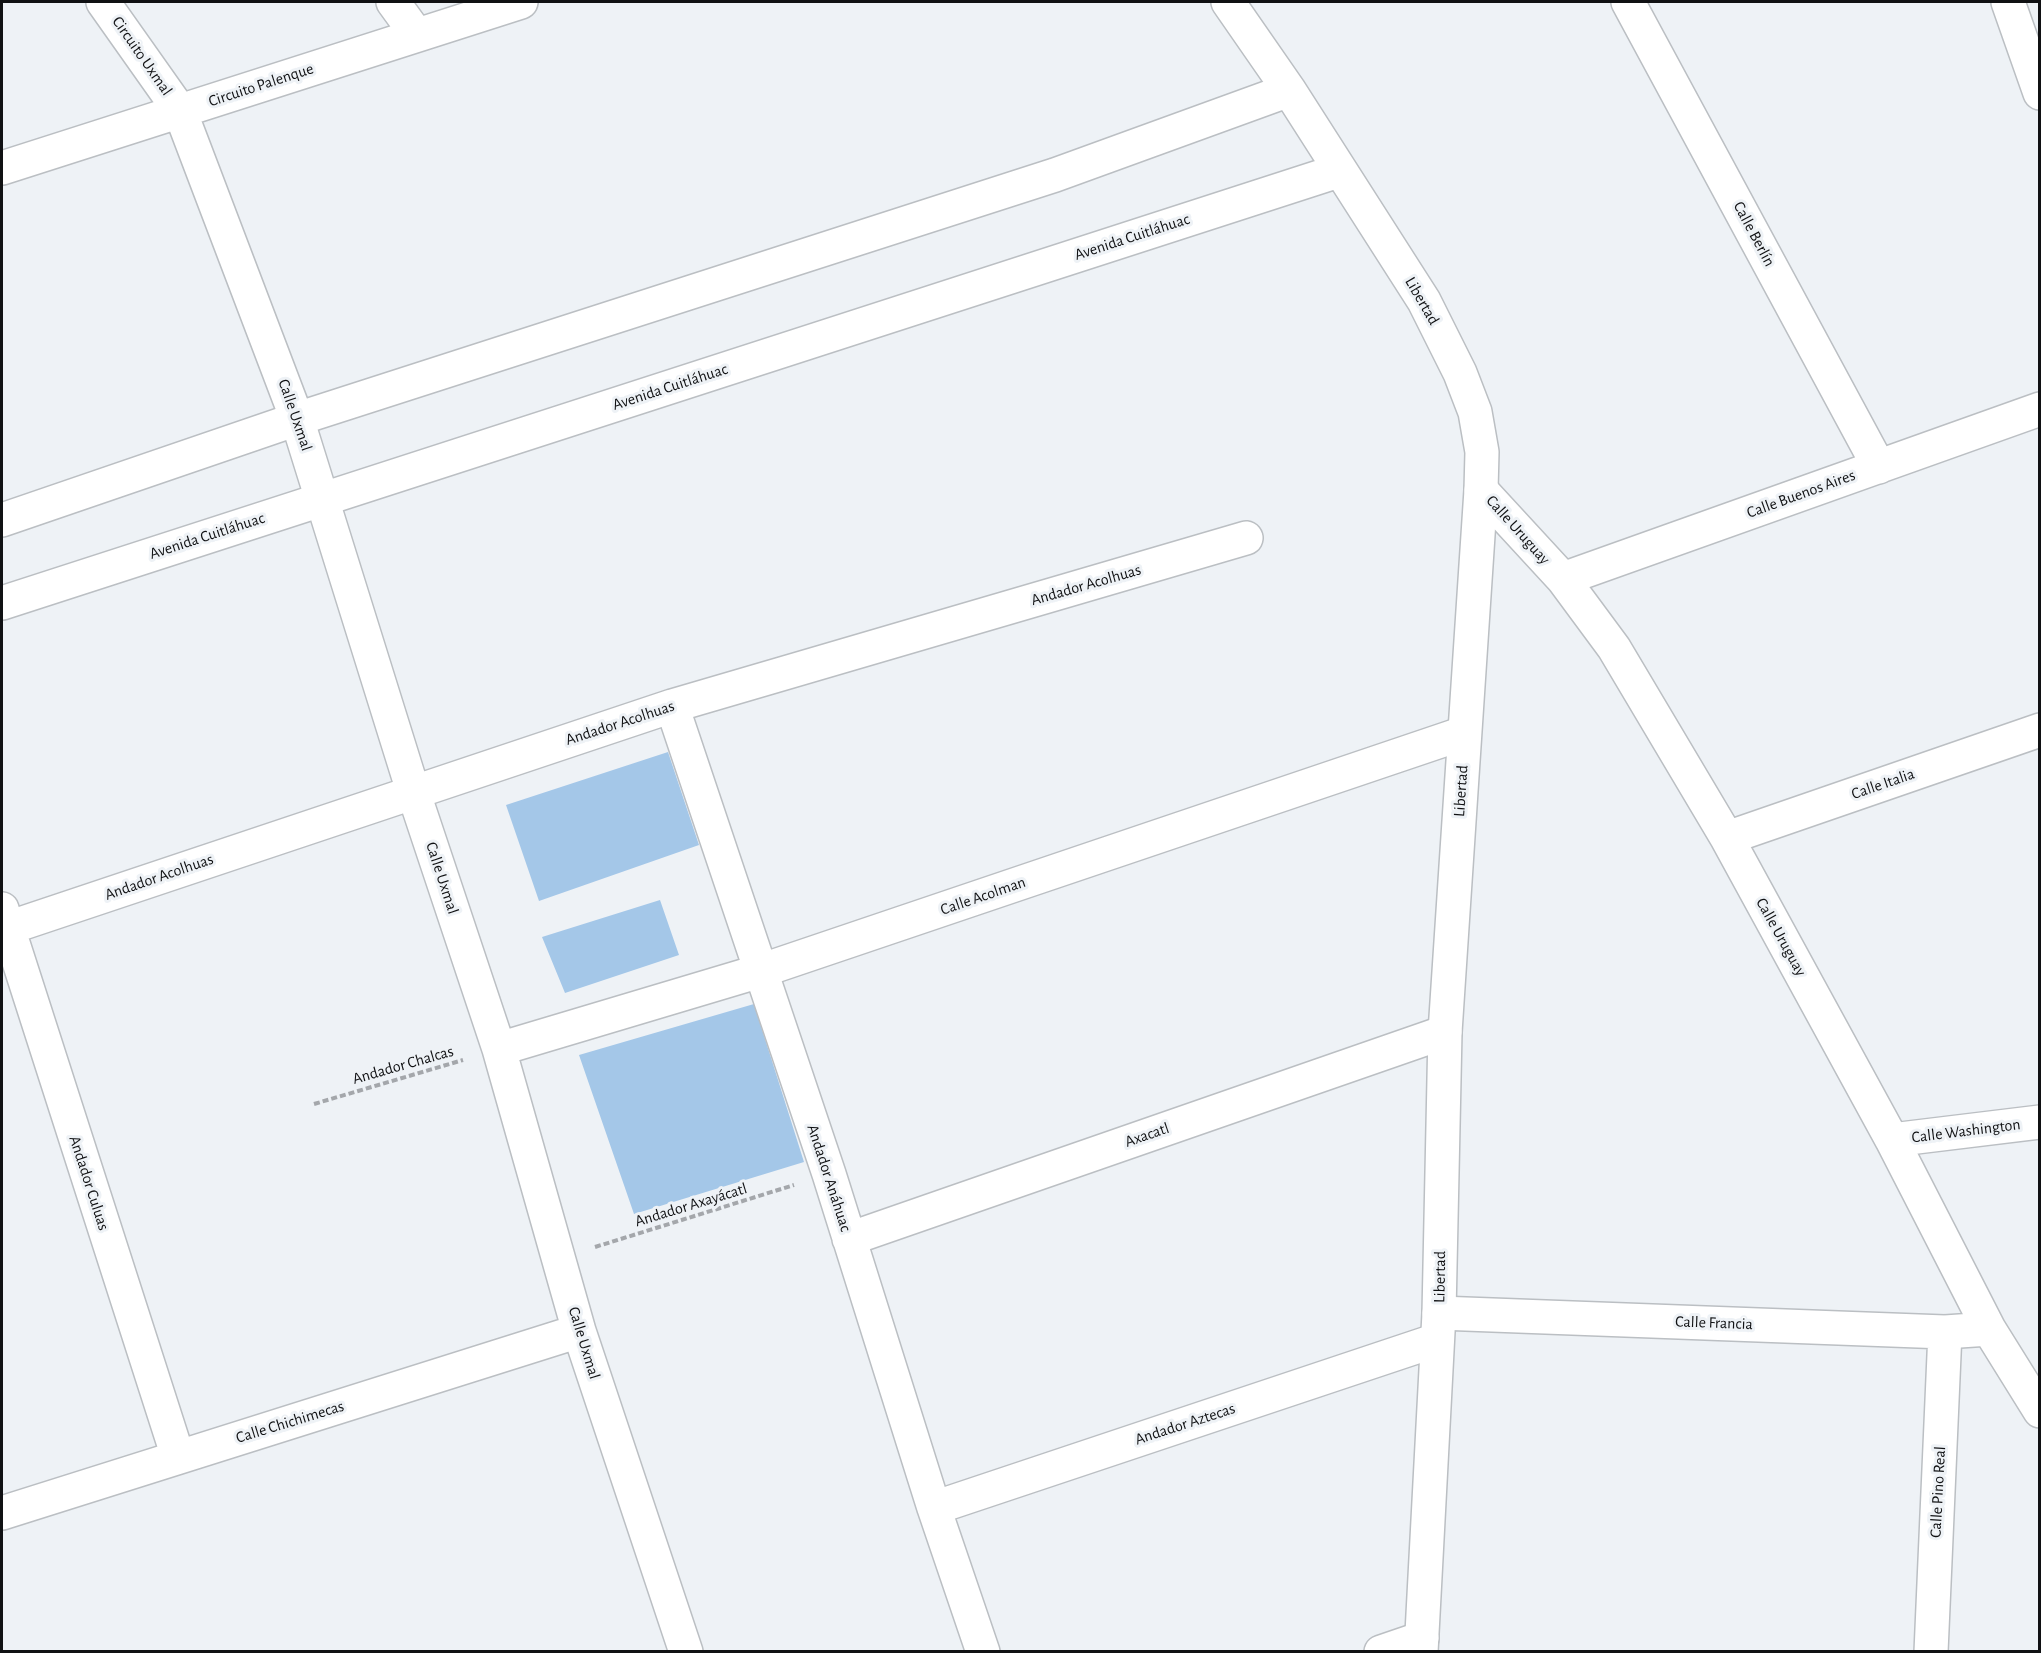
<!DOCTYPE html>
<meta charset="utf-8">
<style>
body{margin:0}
#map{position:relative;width:2041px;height:1653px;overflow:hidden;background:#eef2f6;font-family:"Alegreya Sans",sans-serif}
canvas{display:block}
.frame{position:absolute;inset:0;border:3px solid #101113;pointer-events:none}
</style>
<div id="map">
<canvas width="2041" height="1653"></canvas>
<div class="frame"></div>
</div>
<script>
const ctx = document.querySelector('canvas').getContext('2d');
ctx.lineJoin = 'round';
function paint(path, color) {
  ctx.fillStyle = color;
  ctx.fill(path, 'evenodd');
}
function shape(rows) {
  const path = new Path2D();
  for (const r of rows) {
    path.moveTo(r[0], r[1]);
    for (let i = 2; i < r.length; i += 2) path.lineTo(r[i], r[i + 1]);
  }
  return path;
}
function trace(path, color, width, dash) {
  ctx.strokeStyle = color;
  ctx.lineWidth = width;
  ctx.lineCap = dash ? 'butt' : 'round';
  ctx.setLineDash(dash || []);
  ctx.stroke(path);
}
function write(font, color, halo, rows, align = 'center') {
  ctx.font = font + ' "Alegreya Sans",sans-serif';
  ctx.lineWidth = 6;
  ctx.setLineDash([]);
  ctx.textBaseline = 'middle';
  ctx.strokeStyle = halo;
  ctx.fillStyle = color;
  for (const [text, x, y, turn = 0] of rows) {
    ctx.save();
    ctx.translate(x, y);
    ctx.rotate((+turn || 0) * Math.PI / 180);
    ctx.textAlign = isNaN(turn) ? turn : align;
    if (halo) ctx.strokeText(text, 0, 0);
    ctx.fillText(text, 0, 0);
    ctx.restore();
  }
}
paint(shape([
 [668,752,699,845,539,901,506,805],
 [660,900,679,955,565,993,542,937],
 [754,1004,804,1162,634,1214,579,1055]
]), '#a4c7e8');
const minor = shape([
 [103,2,180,111,297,419,413,791,499,1049,579,1331,686,1652],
 [393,2,417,35],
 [1628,2,1879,467],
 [2008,2,2040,93],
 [2,168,521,2],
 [1481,490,1563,579,1614,648,1727,838,1892,1140,1989,1329,2040,1411],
 [1563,579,2040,409],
 [672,706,829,1174,934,1508,983,1652],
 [1727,838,2040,730],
 [2,909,178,1457],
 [2,930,672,706,1246,538],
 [499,1049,760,971,1464,733],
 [1892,1140,2040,1122],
 [849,1239,1445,1032],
 [1439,1313,1945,1332,1989,1329],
 [934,1508,1437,1340],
 [2,1513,579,1331],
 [1381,1652,1422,1638],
 [1931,1652,1945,1332]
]);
const secondary = shape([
 [1228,2,1289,90,1424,301,1460,373,1475,412,1482,452,1481,490,1445,1032,1439,1313,1421,1652],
 [2,520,297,419,1055,175,1289,90],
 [2,603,1338,171]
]);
trace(minor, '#bbbfc3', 36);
trace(secondary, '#bbbfc3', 36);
trace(shape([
 [314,1104,463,1060],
 [595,1247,794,1185]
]), '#a4a7ab', 4, [6, 3]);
trace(minor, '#fff', 33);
trace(secondary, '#fff', 33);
write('16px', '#101113', '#eef2f6', [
 ["Circuito Uxmal",142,56,55],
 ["Circuito Palenque",261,85,-18],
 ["Calle Berlín",1754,234,62],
 ["Avenida Cuitláhuac",1132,237,-18],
 ["Libertad",1422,301,60],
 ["Avenida Cuitláhuac",670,387,-18],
 ["Calle Uxmal",295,415,71],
 ["Calle Buenos Aires",1801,494,-20],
 ["Calle Uruguay",1518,530,48],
 ["Avenida Cuitláhuac",207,536,-18],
 ["Andador Acolhuas",1086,585,-16],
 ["Andador Acolhuas",620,723,-18],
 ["Calle Italia",1883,784,-19],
 ["Libertad",1461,791,-86],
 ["Andador Acolhuas",159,877,-19],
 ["Calle Uxmal",442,878,72],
 ["Calle Acolman",983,896,-19],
 ["Calle Uruguay",1781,937,61],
 ["Andador Chalcas",403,1065,-16],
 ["Calle Washington",1966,1131,-7],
 ["Axacatl",1147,1135,-19],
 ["Andador Anáhuac",829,1178,72],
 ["Andador Culuas",89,1183,72],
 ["Andador Axayácatl",691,1205,-17],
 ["Libertad",1440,1277,-89],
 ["Calle Francia",1714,1323,2],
 ["Calle Uxmal",584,1343,73],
 ["Calle Chichimecas",290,1422,-17],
 ["Andador Aztecas",1185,1424,-18],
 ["Calle Pino Real",1938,1492,-87]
]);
</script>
